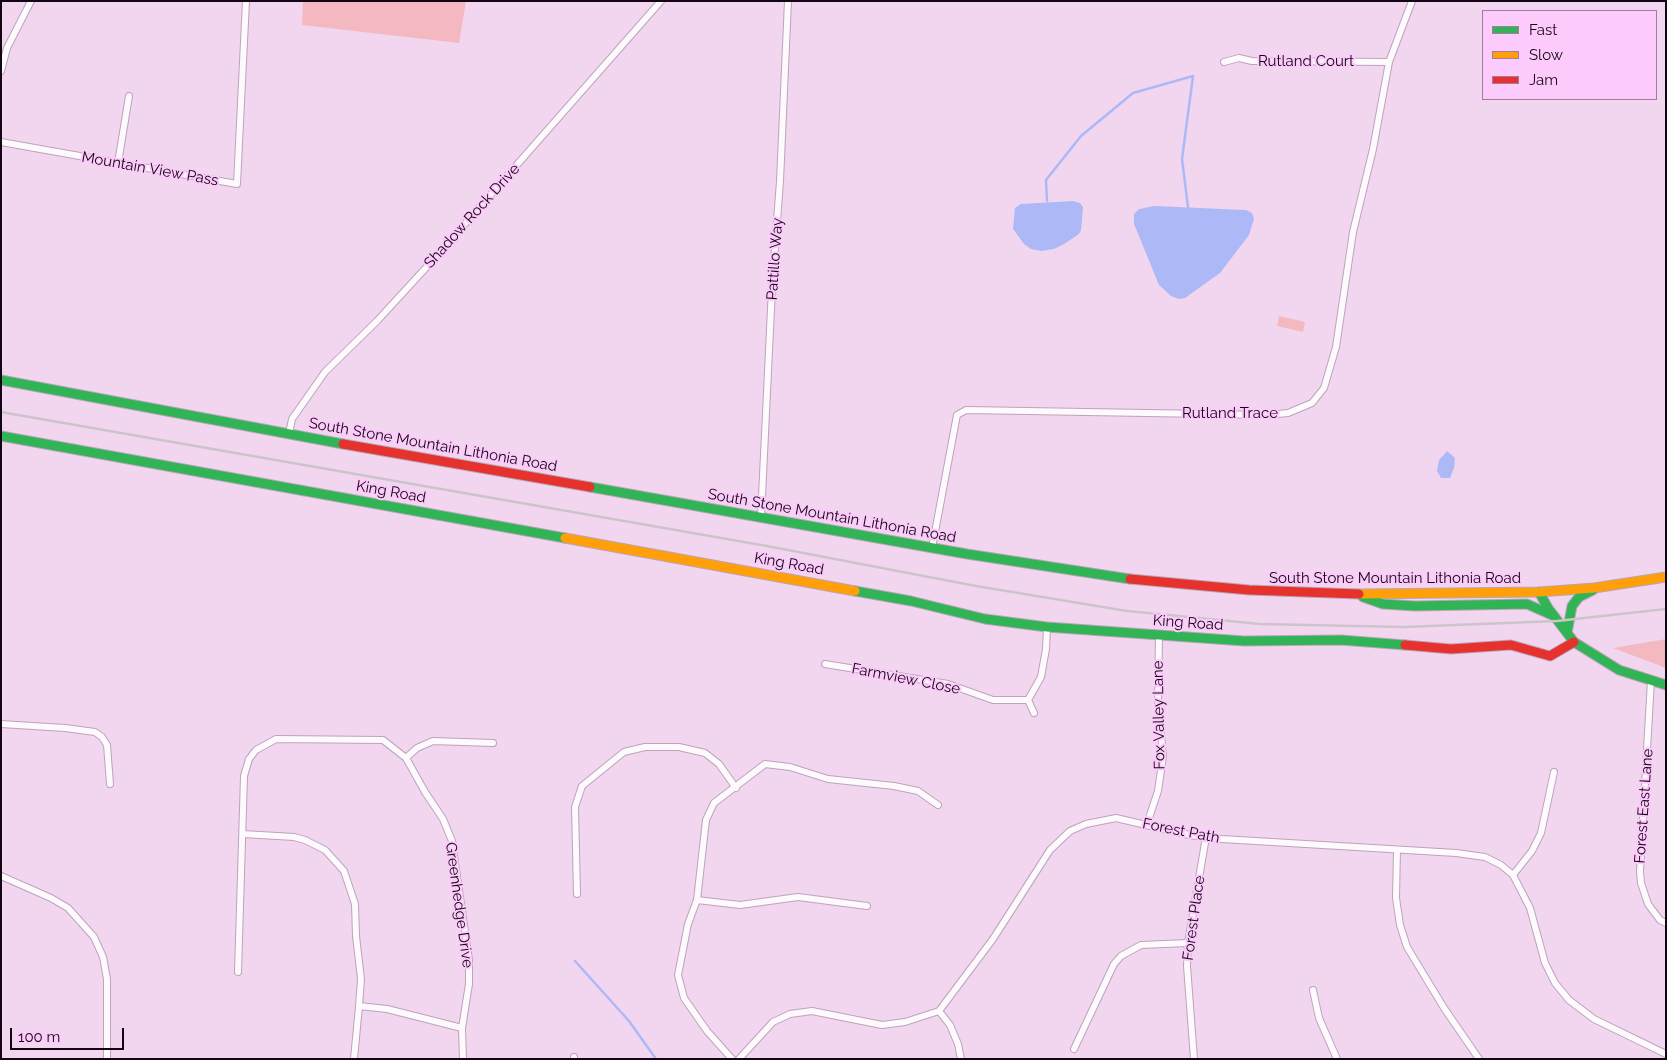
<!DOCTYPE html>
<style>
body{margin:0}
#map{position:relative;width:1667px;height:1060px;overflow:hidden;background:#f2d6f0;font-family:Raleway,sans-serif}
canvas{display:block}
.frame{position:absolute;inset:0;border:2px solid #140514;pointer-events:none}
.legend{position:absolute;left:1482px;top:10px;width:175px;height:90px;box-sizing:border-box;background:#fdcbfb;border:1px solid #a07c9f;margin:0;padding:6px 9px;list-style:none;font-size:15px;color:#140514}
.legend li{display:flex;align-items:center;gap:10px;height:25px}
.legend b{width:25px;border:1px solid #a07c9f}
.scale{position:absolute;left:10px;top:1028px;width:114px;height:22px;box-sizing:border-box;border:2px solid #140514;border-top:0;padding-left:6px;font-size:15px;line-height:18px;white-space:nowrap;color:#140514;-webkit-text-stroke:4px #fdcbfb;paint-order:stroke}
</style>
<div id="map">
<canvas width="1667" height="1060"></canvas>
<div class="frame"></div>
<ul class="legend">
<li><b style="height:6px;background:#30b455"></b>Fast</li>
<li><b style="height:6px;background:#ff9f0a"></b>Slow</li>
<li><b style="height:6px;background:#e5322d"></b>Jam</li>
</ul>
<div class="scale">100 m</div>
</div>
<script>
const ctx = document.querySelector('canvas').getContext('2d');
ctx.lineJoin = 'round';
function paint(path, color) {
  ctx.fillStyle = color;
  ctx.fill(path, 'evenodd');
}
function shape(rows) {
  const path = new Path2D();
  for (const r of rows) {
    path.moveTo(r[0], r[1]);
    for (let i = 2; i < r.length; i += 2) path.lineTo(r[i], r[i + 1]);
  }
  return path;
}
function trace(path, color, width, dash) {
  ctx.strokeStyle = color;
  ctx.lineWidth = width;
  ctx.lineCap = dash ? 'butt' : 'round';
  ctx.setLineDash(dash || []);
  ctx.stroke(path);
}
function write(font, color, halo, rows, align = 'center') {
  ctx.font = font + ' Raleway,sans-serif';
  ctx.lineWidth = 4;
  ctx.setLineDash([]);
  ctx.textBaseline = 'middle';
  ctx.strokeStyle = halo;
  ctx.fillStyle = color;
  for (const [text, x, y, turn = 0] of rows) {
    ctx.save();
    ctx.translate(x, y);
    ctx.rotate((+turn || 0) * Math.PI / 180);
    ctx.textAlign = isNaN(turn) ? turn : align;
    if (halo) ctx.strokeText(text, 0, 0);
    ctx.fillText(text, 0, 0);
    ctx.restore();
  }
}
paint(shape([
 [303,1,466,1,459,43,302,25],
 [1279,316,1305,322,1303,332,1277,326],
 [1666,639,1666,668,1613,648]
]), '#f4b9c0');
paint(shape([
 [1073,201,1080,203,1083,207,1081,230,1079,234,1064,244,1054,249,1041,251,1031,249,1024,244,1013,229,1015,208,1021,204],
 [1154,206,1246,210,1252,213,1254,219,1249,235,1220,273,1185,298,1179,299,1171,296,1159,285,1134,224,1134,214,1139,209],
 [1447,451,1455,458,1454,468,1450,478,1441,478,1437,471,1439,460]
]), '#adb9f6');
trace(shape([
 [1047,201,1046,180,1081,136,1133,93,1193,76,1182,159,1188,207],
 [575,961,629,1021,656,1059]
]), '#adb9f6', 2.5);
const street = shape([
 [1224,62,1239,58,1252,61,1389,62],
 [1,71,7,48,31,1],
 [1,142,237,184,246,1],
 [118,163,129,96],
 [289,434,292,419,325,372,377,321,434,259,661,1],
 [761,517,772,288,780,181,788,1],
 [932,548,957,415,966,410,1268,415,1288,413,1312,403,1324,388,1336,347,1353,232,1373,149,1389,62,1412,1],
 [825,664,948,684,993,700,1028,700],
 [1651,680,1640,871,1641,883,1648,904,1660,920,1666,923],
 [1028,700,1041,677,1046,649,1047,627],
 [1028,700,1034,713],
 [1,724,65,728,95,732,102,737,107,745,110,784],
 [406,758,417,748,433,741,493,743],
 [1147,824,1158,791,1163,756,1158,702,1159,635],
 [243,834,294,837,305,840,325,850,344,871,355,904,356,936,361,979,359,1006,387,1009,462,1028],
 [1397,850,1396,898,1400,925,1407,947,1444,1008,1479,1059],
 [1513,875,1532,851,1541,833,1554,772],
 [1,876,51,898,68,908,94,937,103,957,107,979,107,1059],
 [577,894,575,807,582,786,624,752,645,747,679,747,705,753,719,764,736,788],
 [697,900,740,905,798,897,867,906],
 [238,972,244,776,249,759,256,750,276,739,383,740,406,758,425,792,443,819,452,841,469,960,469,984,462,1028,463,1059],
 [1313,990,1319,1018,1337,1059],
 [939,1011,950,1025,958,1044,961,1059],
 [1074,1049,1114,964,1121,956,1141,945,1188,943],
 [354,1059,359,1006],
 [574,1059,574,1057],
 [732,1059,707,1031,684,998,678,975,688,924,697,900,706,820,714,803,765,764,790,767,828,779,894,786,918,791,938,805],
 [739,1059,773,1022,790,1014,812,1011,882,1025,905,1022,939,1011,993,939,1050,850,1070,831,1086,824,1116,818,1189,835,1222,839,1456,853,1485,857,1501,865,1513,875,1530,908,1545,963,1555,983,1569,1000,1594,1019,1666,1054],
 [1194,1059,1187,966,1188,943,1206,837]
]);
const fast = shape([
 [1,380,343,444],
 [1,436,565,538],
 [590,487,967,554,1130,579],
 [855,591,911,601,985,619,1047,627,1244,641,1341,640,1405,645],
 [1539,592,1548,608,1574,642,1619,670,1666,685],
 [1363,597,1383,604,1415,606,1527,604,1554,616],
 [1567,633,1572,606,1579,597,1593,590]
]);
const slow = shape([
 [565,538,855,591],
 [1359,594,1539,592,1594,588,1666,577]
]);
const jam = shape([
 [343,444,590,487],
 [1130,579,1249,590,1359,594],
 [1405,645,1451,649,1511,645,1550,656,1574,642]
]);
trace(street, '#baa5b9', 8);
trace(fast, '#baa5b9', 11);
trace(slow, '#baa5b9', 11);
trace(jam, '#baa5b9', 11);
trace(street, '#fdf9fd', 6);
trace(fast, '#30b455', 9);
trace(slow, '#ff9f0a', 9);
trace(jam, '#e5322d', 9);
trace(shape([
 [1,412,767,546,976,586,1127,611,1260,624,1404,627,1557,621,1666,609]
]), '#ccc4cb', 2.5);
write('15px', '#140514', '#fdcbfb', [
 ["Rutland Court",1306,61],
 ["Mountain View Pass",150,169,10],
 ["Shadow Rock Drive",472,216,-48],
 ["Pattillo Way",775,259,-86],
 ["Rutland Trace",1230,413],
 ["South Stone Mountain Lithonia Road",433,445,10],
 ["King Road",391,492,10],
 ["South Stone Mountain Lithonia Road",832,516,10],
 ["King Road",789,564,10],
 ["South Stone Mountain Lithonia Road",1395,578],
 ["King Road",1188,623,4],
 ["Farmview Close",906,679,11],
 ["Fox Valley Lane",1159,715,-91],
 ["Forest East Lane",1644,806,-86],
 ["Forest Path",1181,831,11],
 ["Greenhedge Drive",459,905,82],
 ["Forest Place",1194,918,-82]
]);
</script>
